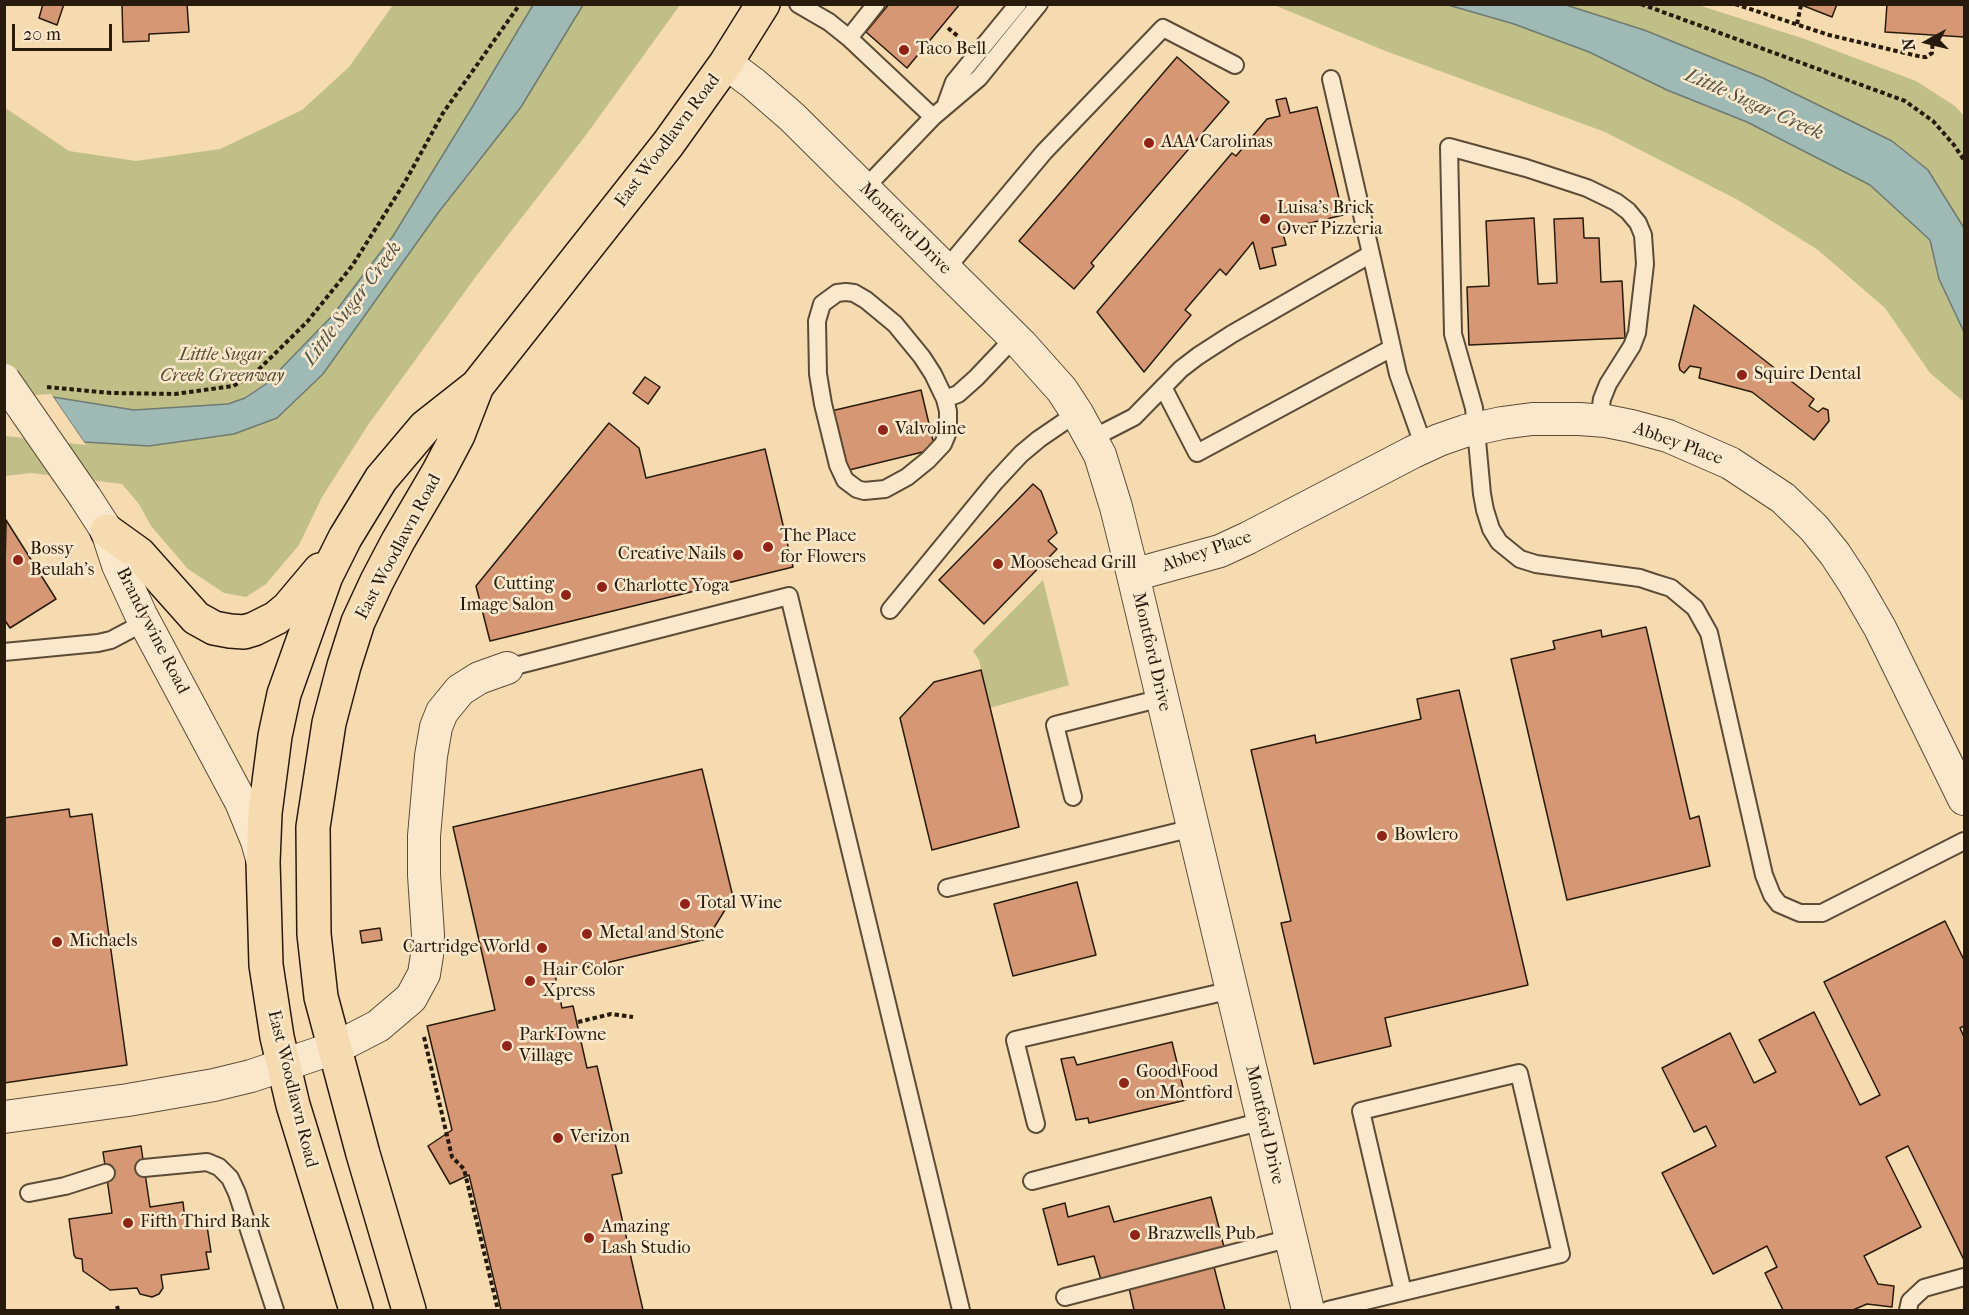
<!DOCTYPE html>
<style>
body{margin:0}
#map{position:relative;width:1969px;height:1315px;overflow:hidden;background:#f6dbb0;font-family:"IM FELL French Canon",serif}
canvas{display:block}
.frame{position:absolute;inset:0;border:6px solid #281b0d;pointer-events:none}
.north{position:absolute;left:1897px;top:12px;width:60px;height:60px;-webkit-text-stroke:4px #f9e8cc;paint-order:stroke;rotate:262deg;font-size:16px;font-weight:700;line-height:24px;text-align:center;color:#281b0d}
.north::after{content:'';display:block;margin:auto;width:21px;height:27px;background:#281b0d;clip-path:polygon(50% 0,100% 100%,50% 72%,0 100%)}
.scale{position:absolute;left:12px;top:24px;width:100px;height:27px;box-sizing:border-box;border:3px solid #281b0d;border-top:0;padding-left:8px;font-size:18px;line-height:21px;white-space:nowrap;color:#281b0d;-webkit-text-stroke:4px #f9e8cc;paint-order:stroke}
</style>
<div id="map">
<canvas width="1969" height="1315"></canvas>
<div class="frame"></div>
<div class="north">N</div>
<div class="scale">20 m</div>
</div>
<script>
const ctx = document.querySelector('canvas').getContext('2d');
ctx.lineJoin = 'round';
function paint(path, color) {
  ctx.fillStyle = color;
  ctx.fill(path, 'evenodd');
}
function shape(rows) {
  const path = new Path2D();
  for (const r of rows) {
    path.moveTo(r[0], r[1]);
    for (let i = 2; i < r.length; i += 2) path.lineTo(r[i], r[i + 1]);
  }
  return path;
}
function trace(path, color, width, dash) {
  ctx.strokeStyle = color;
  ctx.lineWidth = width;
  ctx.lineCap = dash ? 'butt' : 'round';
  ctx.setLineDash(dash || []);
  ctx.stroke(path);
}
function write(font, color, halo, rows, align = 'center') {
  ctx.font = font + ' "IM FELL French Canon",serif';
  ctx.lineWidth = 5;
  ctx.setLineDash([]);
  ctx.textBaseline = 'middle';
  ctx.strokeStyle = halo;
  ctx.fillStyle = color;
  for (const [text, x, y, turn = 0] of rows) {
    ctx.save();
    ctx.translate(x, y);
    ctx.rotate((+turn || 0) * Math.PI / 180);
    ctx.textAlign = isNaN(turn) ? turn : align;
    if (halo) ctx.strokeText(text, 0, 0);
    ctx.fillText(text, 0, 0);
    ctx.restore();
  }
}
paint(shape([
 [393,5,680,5,586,135,477,275,368,425,322,497,299,545,266,584,246,597,224,593,188,569,151,526,139,504,122,484,32,473,5,476,4,107,69,151,136,161,220,149,302,110,349,67],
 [1274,5,1698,5,1805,39,1916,81,1955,106,1964,116,1964,402,1930,373,1885,308,1818,250,1738,200,1605,132,1383,50],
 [1043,580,1069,685,990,708,979,660,973,651]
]), '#c0bf88');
const water = shape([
 [533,5,583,5,521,107,438,213,323,374,277,418,234,434,149,446,84,442,53,397,134,410,228,404,245,398,266,384,332,316,393,236,471,109,533,5],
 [1448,5,1566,5,1644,30,1763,78,1892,141,1928,170,1964,228,1964,332,1939,279,1930,240,1870,185,1747,122,1667,90,1589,52,1514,24,1448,5]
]);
paint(water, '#9fb9b4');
trace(water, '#6f7a71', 1.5);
paint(shape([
 [51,394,86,445,6,436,4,433,4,397]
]), '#f6dbb0');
const building = shape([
 [43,4,64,4,57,25,39,18,43,4],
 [122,4,187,4,189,32,149,34,149,41,123,42,122,4],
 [889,4,960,4,907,68,866,32,889,4],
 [1799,4,1837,4,1832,17,1799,4],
 [1887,4,1964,4,1964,37,1885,32,1887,4],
 [1177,57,1229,102,1091,263,1094,266,1074,289,1019,241,1177,57],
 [1286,98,1290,113,1317,107,1343,215,1282,230,1286,245,1272,248,1276,265,1260,269,1253,242,1226,275,1220,269,1185,310,1191,315,1144,372,1097,312,1232,153,1236,156,1267,119,1280,116,1276,100,1286,98],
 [1534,218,1538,284,1557,283,1554,219,1583,218,1584,238,1599,238,1601,282,1622,281,1625,338,1469,345,1467,287,1489,286,1486,221,1534,218],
 [1694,305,1814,399,1809,406,1818,412,1823,408,1828,410,1829,421,1814,440,1752,392,1699,378,1701,368,1690,366,1684,373,1680,370,1679,365,1694,305],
 [645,377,660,387,648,404,633,393,645,377],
 [921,390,935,449,845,471,831,411,921,390],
 [609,423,639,448,646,478,765,449,793,567,490,641,476,586,609,423],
 [1033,484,1041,491,1057,533,1048,541,1057,549,984,624,939,580,1033,484],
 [6,520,56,599,10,628,4,619,6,520],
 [1646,627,1690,819,1699,816,1710,866,1567,900,1511,659,1555,649,1553,641,1601,630,1602,637,1646,627],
 [981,670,1019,827,932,850,900,718,934,682,981,670],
 [1459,690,1528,985,1385,1018,1391,1046,1314,1064,1281,923,1291,921,1251,750,1315,735,1316,743,1421,719,1417,699,1459,690],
 [702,769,733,897,707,939,555,975,562,1008,573,1006,587,1068,597,1066,622,1173,612,1175,643,1310,501,1310,469,1175,450,1184,428,1146,452,1130,427,1026,495,1010,453,827,702,769],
 [69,809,70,817,92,814,127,1065,4,1083,4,818,69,809],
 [1077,882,1096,955,1013,976,994,904,1077,882],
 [1945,921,1964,960,1964,1026,1960,1028,1964,1037,1964,1260,1908,1146,1886,1157,1921,1227,1864,1256,1878,1284,1894,1286,1892,1307,1867,1304,1853,1310,1783,1310,1765,1273,1777,1267,1767,1246,1713,1274,1662,1173,1716,1146,1706,1126,1694,1132,1662,1068,1730,1033,1754,1083,1776,1072,1759,1040,1814,1012,1860,1105,1880,1095,1824,982,1945,921],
 [380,928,382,940,362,943,360,931,380,928],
 [1172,1042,1186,1100,1089,1123,1088,1118,1076,1120,1061,1059,1074,1057,1077,1065,1172,1042],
 [141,1146,150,1207,183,1202,186,1229,207,1226,211,1252,206,1252,209,1269,161,1275,163,1288,159,1294,152,1297,140,1294,137,1288,110,1290,83,1271,82,1259,76,1258,74,1255,69,1219,112,1213,103,1152,141,1146],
 [1211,1197,1224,1247,1101,1280,1094,1256,1058,1265,1043,1209,1065,1203,1068,1217,1109,1206,1114,1222,1211,1197],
 [1214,1267,1225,1310,1134,1310,1129,1288,1214,1267]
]);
paint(building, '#d69774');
trace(building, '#281b0d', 1.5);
const lane = shape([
 [798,4,829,22,849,38,933,117],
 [849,38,876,4],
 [1331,79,1371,254],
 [946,104,954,82,1018,4],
 [865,188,933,117,979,78,1039,4],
 [946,269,1044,152,1163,28,1235,65],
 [846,292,854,293,866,300,895,324,922,357,933,374,945,399,948,411,948,432,943,444,928,460,907,477,885,489,864,491,857,489,845,480,838,465,823,404,818,374,817,321,822,304,837,293,846,292],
 [1163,387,1197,453,1392,348],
 [945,399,958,394,976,378,1014,338],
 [1599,420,1602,399,1608,384,1632,346,1637,333,1645,264,1643,235,1638,223,1628,211,1616,202,1587,188,1526,168,1449,147,1453,334,1474,408,1482,494,1485,510,1491,529,1499,542,1520,559,1536,564,1640,578,1655,583,1671,588,1695,608,1709,633,1712,646,1764,875,1772,895,1779,904,1800,913,1822,913,1964,841],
 [1091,439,1134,417,1181,369,1198,356,1232,334,1371,254,1398,374,1424,447],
 [890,610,995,482,1021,454,1039,439,1077,413],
 [4,652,98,643,111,640,145,622],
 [507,668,789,596,961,1310],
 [1073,797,1055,725,1162,698],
 [947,888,1193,828],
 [1036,1124,1015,1040,1232,990],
 [144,1168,207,1162,219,1167,230,1178,237,1193,275,1310],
 [1032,1181,1263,1121],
 [29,1193,65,1186,106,1173],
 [1065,1297,1291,1238],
 [1328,1310,1561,1254,1519,1073,1361,1111,1403,1292],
 [1908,1310,1910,1301,1924,1288,1964,1277]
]);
const street = shape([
 [726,63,754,84,792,117,1021,344,1062,390,1077,413,1100,455,1116,507,1133,575,1308,1310],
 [85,497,107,531,118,565,141,615,241,802,257,841,262,859],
 [1133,575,1220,551,1248,538,1413,452,1439,440,1465,431,1502,423,1532,419,1579,419,1606,421,1631,426,1668,436,1730,463,1783,498,1814,528,1835,554,1854,583,1880,628,1964,799],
 [4,1117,128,1100,214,1085,251,1076,334,1048,349,1041,378,1026,411,998,424,974,427,955,428,935,424,875,424,836,431,756,436,727,442,712,460,690,479,678,507,668]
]);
const primary = shape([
 [107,531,139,554,196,618,214,628,230,631,244,632,254,629,276,618,288,608,320,570],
 [356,1310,293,1105,277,1037,266,965,263,862,265,813,275,736,284,694,326,576,345,538,381,479,425,427,477,386,668,144,726,63,763,4],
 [409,1310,363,1154,321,997,314,934,313,827,329,723,344,666,358,622,377,581,398,541,439,471,458,435,477,386]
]);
trace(lane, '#5c4b36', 20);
trace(street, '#5c4b36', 34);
trace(primary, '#281b0d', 36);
trace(shape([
 [1641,4,1905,101,1933,121,1954,145,1964,160],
 [1735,4,1829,35,1922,57,1926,57,1932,53,1933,35],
 [1797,24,1801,5],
 [948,28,959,37],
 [47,387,111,393,175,394,233,386,254,374,307,322,352,266,405,182,443,113,520,4],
 [578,1022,611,1014,633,1017],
 [424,1037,452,1157,464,1169,498,1310],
 [117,1306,118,1310]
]), '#281b0d', 4, [4.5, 3]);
trace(lane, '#f9e8cc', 16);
trace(street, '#f9e8cc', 32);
trace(primary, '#f6dbb0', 33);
const streetBridge = shape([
 [4,380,85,497]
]);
trace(streetBridge, '#5c4b36', 34, []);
trace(streetBridge, '#f9e8cc', 32);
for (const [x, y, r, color] of [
 [904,50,6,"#8f2418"],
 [1149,143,6,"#8f2418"],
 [1265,219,6,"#8f2418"],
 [1742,375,6,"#8f2418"],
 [883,430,6,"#8f2418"],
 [768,547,6,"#8f2418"],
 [738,555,6,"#8f2418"],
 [18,560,6,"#8f2418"],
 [998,564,6,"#8f2418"],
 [602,587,6,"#8f2418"],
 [566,595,6,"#8f2418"],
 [1382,836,6,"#8f2418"],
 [685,904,6,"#8f2418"],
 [587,934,6,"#8f2418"],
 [57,942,6,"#8f2418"],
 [542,948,6,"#8f2418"],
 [530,981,6,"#8f2418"],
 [507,1046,6,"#8f2418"],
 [1124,1083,6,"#8f2418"],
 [558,1138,6,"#8f2418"],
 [128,1223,6,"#8f2418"],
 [1135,1235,6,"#8f2418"],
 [589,1238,6,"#8f2418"]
]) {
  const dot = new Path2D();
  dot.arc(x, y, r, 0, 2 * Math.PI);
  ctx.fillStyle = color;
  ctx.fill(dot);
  trace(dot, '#f9e8cc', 2);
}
write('18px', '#281b0d', '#f9e8cc', [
 ["Taco Bell",916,50],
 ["AAA Carolinas",1161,143],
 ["Luisa's Brick",1277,209],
 ["Over Pizzeria",1277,230],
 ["Squire Dental",1754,375],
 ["Valvoline",895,430],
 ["The Place",780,537],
 ["for Flowers",780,558],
 ["Bossy",30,550],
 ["Beulah's",30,571],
 ["Creative Nails",726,555,"right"],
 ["Moosehead Grill",1010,564],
 ["Cutting",554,585,"right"],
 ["Image Salon",554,606,"right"],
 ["Charlotte Yoga",614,587],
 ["Bowlero",1394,836],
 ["Total Wine",697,904],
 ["Metal and Stone",599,934],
 ["Michaels",69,942],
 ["Cartridge World",530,948,"right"],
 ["Hair Color",542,971],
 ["Xpress",542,992],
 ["ParkTowne",519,1036],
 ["Village",519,1057],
 ["Good Food",1136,1073],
 ["on Montford",1136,1094],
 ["Verizon",570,1138],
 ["Fifth Third Bank",140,1223],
 ["Amazing",601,1228],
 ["Lash Studio",601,1249],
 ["Brazwells Pub",1147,1235]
], 'left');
write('18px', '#281b0d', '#f9e8cc', [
 ["East Woodlawn Road",668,141,-53],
 ["Montford Drive",905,229,45],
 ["Abbey Place",1678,444,20],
 ["East Woodlawn Road",399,547,-62],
 ["Abbey Place",1207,552,-19],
 ["Brandywine Road",152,631,63],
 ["Montford Drive",1151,652,77],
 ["East Woodlawn Road",292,1089,76],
 ["Montford Drive",1264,1125,77]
]);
write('italic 18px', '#564c32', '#f9e8cc', [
 ["Little Sugar",222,356],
 ["Creek Greenway",222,377]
]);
write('italic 20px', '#525247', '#f9e8cc', [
 ["Little Sugar Creek",1754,105,24],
 ["Little Sugar Creek",353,304,-53]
]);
</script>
